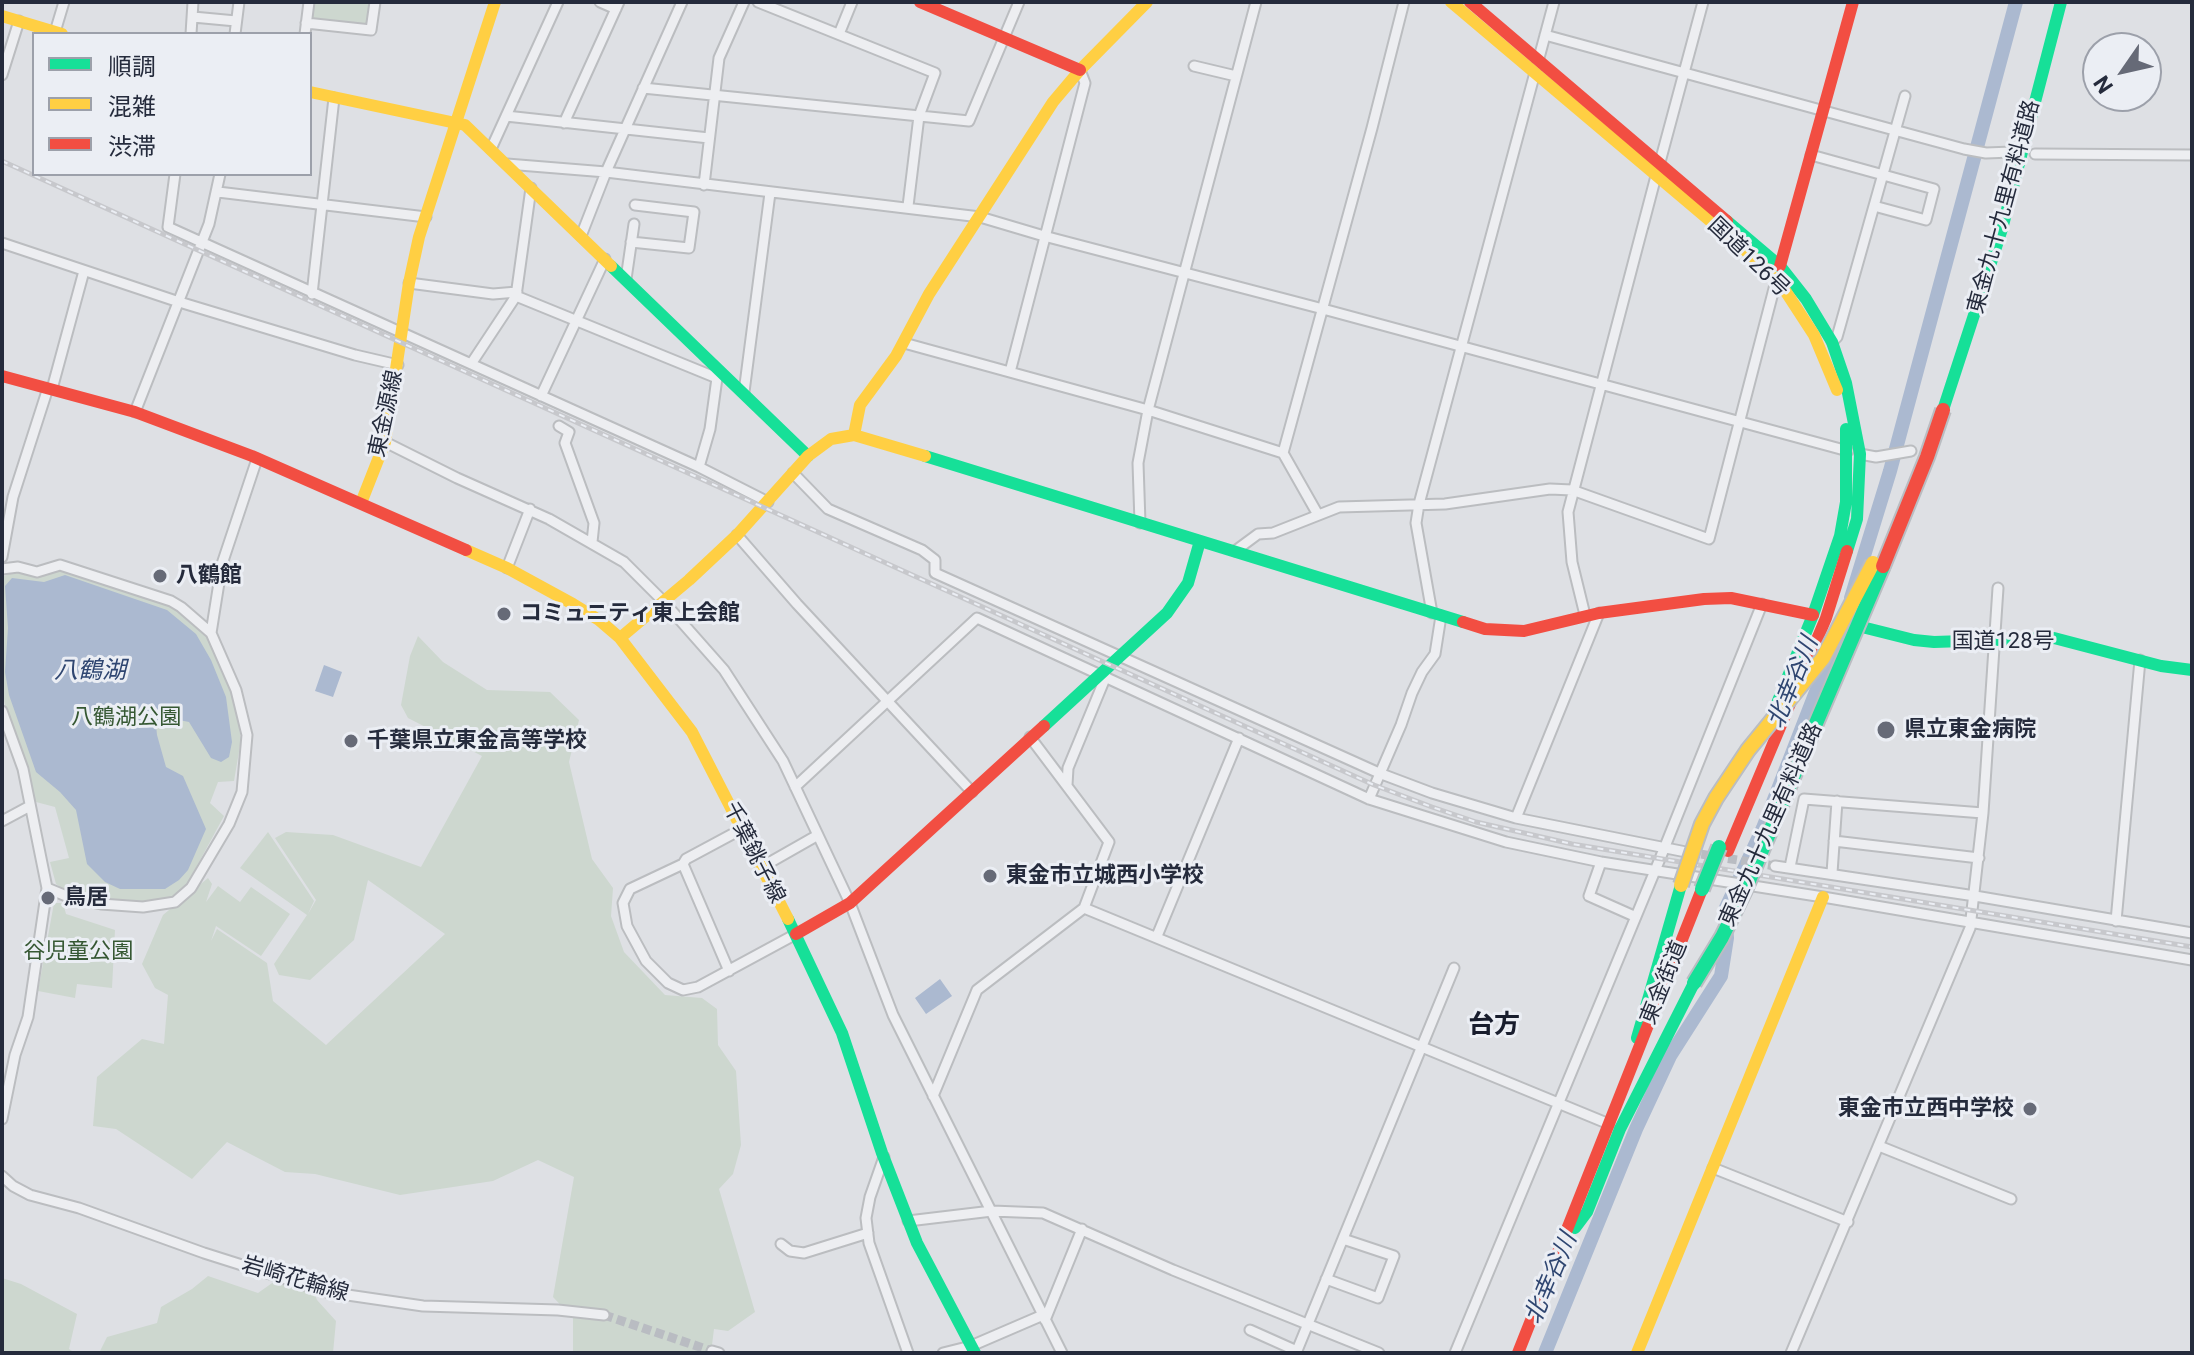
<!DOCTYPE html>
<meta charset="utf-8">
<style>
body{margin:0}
#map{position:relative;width:2194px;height:1355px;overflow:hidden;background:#dee0e4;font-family:Roboto,"Noto Sans JP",sans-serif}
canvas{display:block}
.frame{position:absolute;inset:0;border:4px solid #252b3c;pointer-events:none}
.legend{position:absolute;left:32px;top:32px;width:280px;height:144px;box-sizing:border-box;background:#ebeef4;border:2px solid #9ca0aa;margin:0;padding:10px 14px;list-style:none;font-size:24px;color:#252b3c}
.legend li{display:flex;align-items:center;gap:16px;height:40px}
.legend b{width:40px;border:2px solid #9ca0aa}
.north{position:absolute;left:2082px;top:32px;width:80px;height:80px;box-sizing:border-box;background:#ebeef4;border:2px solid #9ca0aa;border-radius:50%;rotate:236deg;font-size:22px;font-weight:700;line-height:32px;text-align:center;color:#252b3c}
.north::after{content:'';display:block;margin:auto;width:28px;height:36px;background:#666a77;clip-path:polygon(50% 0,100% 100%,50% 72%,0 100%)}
</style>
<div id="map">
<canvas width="2194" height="1355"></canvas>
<div class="frame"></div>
<ul class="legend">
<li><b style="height:10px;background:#16e098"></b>順調</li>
<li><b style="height:10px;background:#ffcf43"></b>混雑</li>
<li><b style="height:10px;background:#f24e42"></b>渋滞</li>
</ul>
<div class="north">N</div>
</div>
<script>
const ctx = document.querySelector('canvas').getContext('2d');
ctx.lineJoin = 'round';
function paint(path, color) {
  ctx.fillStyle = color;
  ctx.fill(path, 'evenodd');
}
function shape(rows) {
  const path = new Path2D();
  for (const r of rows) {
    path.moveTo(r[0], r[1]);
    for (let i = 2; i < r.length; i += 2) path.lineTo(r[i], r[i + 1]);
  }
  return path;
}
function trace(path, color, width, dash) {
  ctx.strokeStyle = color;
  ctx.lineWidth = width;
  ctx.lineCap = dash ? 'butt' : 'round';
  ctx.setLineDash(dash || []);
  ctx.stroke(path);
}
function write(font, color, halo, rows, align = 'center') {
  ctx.font = font + ' Roboto,"Noto Sans JP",sans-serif';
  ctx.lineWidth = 6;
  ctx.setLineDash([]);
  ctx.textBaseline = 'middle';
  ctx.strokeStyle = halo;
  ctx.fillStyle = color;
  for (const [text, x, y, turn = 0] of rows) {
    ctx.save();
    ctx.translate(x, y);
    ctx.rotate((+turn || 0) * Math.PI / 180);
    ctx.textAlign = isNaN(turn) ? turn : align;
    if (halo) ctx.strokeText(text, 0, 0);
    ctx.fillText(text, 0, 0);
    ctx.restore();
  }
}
paint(shape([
 [313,2,372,2,369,25,312,18],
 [61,568,169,603,205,634,234,694,241,740,234,781,218,782,210,803,224,816,185,888,171,898,143,902,73,896,56,884,50,862,69,858,55,807,36,802,5,706,2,686,2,582,4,576,17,571],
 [418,636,443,662,487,690,550,692,579,720,569,762,592,859,613,888,611,916,624,952,665,995,702,998,717,1009,718,1045,736,1071,741,1145,733,1174,719,1189,755,1312,728,1331,714,1329,711,1353,573,1353,573,1318,553,1297,574,1177,538,1160,493,1181,400,1195,315,1174,285,1172,227,1142,192,1179,116,1129,93,1126,97,1077,142,1039,164,1044,168,995,155,988,142,964,163,915,208,878,212,884,206,902,218,886,240,902,251,887,290,914,261,956,216,926,211,941,217,929,267,963,273,1001,326,1045,445,934,368,880,354,940,310,980,279,975,274,964,307,915,240,868,268,832,314,901,308,914,316,900,275,838,286,832,333,835,421,867,482,756,408,718,401,705,410,656],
 [54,903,63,903,66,914,115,930,112,988,77,984,75,998,38,991],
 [292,1269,309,1279,317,1300,336,1321,333,1353,99,1353,107,1337,157,1323,161,1307,192,1289,208,1276,258,1293],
 [2,1278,21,1284,77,1314,69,1349,75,1353,2,1353]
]), '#cdd7cf');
paint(shape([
 [65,575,167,610,196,634,211,660,226,697,232,742,229,757,221,762,211,758,189,722,169,718,156,725,157,735,166,767,183,776,206,829,188,870,179,880,165,889,120,889,105,882,87,864,76,810,60,792,36,772,9,695,5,672,8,628,5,586,12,578,44,582],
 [324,665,342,672,333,697,315,691],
 [940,979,952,996,926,1014,915,998]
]), '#abb9d0');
trace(shape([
 [1851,598,1890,471,2016,2],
 [1545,1353,1636,1129,1670,1056,1721,976,1727,938,1725,910,1763,828,1833,648]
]), '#abb9d0', 14);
trace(shape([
 [1688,852,1775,866],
 [604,1315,712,1351]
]), '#b9bcc2', 9, [9, 4.5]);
const street = shape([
 [600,2,616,9],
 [758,2,935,73,919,116,908,206],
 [193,17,236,21],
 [306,23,371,30,375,2],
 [55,32,64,2],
 [191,34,193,2],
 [235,34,239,2],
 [305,34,309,2],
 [839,34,852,2],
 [1545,35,1964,149,1986,153,2012,152],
 [1194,66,1236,76],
 [2,75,19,21],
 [643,88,969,121,1019,2],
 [506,116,709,138],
 [564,123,619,2],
 [491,149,558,2],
 [2035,154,2192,155],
 [1811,155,1934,189,1926,220,1874,206],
 [1660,162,1703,2],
 [507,164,606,172,980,217,1044,236,1323,309,1848,451],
 [175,174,168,227,699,467,768,502],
 [704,185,719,58,744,2],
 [218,192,426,217],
 [581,236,606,172,682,2],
 [631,242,689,248,694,212,635,205],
 [2,243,176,301,355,355,398,365],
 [626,279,634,224],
 [409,283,493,294,517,292],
 [312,294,334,98],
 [516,296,717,378],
 [1832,342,1837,337,1905,96],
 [904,343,1148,410,1283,453,1317,513],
 [471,364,516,296,531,188],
 [1010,372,1085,83,1080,70],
 [52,389,84,271],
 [744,392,770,193],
 [541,396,605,259],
 [135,412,209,224,220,174],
 [559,426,569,432,565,443,594,523,592,542],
 [385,442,457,478,549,519,624,562,664,602,724,670,783,761,850,903,893,1015,1062,1353],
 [1283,453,1372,128,1404,2],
 [1860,454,1876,457,1911,451],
 [699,467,710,429,717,378,721,374],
 [793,473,828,509,922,550,935,560,935,573,1379,773,1432,793,1516,818,1686,852],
 [1140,523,1138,463,1148,410,1256,2],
 [737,535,797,604,972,792],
 [1235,551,1258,534,1273,533,1339,507,1445,504,1550,489,1572,490,1709,539,1776,281],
 [2,557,13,497,48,388],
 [507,568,530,509],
 [2,569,18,567,37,572,60,565,171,601,181,607,211,633,236,690,247,735,242,792,229,824,191,888,175,902,143,907,101,904,71,898,47,888],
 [1432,613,1416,523,1419,504,1554,2],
 [1585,615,1572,562,1568,512,1656,176],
 [211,633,222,564,257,459],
 [2,711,23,769,47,888,28,1017,15,1055,2,1119],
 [1030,737,1109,842,1084,908,1609,1124],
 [1067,785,1068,768,1106,676],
 [795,787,977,618,1369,799,1506,842,1601,862,1823,897,2192,960],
 [1369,799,1401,725,1412,693,1422,672,1435,654,1441,616],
 [1516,818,1599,613],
 [2,821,30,806],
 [1834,841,1979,858],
 [1601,862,1589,896,1634,916],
 [683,864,630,889,623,903,627,926,646,961,668,983,683,990,698,987,796,934],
 [1775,866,1975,896,2192,933],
 [1790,867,1804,799,1983,813],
 [760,868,818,835],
 [1832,873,1837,801],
 [2116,921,2140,660],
 [1157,936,1239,738],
 [729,971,683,864,686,859,740,830],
 [933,1096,977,990,1084,908],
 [1879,1146,2011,1199],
 [884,1157,870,1197,866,1218,869,1243,908,1353],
 [1713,1168,1848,1222],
 [2,1176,13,1186,30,1195,79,1208,204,1253,327,1292,423,1306,558,1310,604,1315],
 [908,1221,992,1211,1043,1213,1173,1270,1379,1353],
 [781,1244,790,1251,804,1253,868,1233],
 [1326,1279,1378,1298,1394,1256,1343,1239],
 [1045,1320,1082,1229],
 [1250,1330,1297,1351],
 [712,1351,719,1353],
 [943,1353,971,1346,1043,1315],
 [1296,1353,1454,968],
 [1455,1353,1664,849,1762,604],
 [1791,1353,1970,928,1983,813,1998,588]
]);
trace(street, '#bbbdc0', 13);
trace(street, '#edeef1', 9);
trace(shape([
 [1727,221,1780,266,1806,299,1832,342,1846,383,1860,454,1857,519,1847,551],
 [611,266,808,456],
 [1943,410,2002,229,2061,2],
 [925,456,1463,622],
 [1846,623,1914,640,1934,642,2054,638,2161,666,2192,670],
 [1769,723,1813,615,1840,536,1846,502,1846,429],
 [1044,726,1167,613,1188,583,1200,541],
 [788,919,842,1033,882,1153,917,1243,975,1353],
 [1637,1038,1681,885],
 [1575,1228,1587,1212,1620,1129,1694,983]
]), '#16e098', 12);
trace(shape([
 [1451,2,1760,263,1786,292,1814,335,1837,390],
 [2,16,62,34],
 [310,92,465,125,611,266],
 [854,435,860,405,896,356,929,294,1053,102,1080,70,1147,2],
 [361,503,385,442,409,283,419,237,495,2],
 [466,550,507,568,573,604,599,620,620,638,692,732,788,919],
 [620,638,689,580,737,535,808,456,831,439,854,435,925,456],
 [1637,1353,1823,897]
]), '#ffcf43', 12);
trace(shape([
 [920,2,1080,70],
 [1470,2,1727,221],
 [1780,266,1853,2],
 [2,376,135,412,252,456,466,550],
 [1463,622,1485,629,1524,631,1599,613,1704,599,1731,598,1813,615],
 [1728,851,1826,618,1847,551],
 [796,934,850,903,1044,726],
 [1518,1353,1702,889]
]), '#f24e42', 12);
const rail = shape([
 [2,161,1374,785,1432,807,1476,822,1572,844,2192,947]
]);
trace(rail, '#c7c8cc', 5);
trace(rail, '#ebeef4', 2, [6]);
const fastBridge = shape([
 [1702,889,1719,847],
 [1694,983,1722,937,1745,890,1883,566]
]);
const slowBridge = shape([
 [1681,885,1702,824,1716,798,1748,750,1823,658,1873,563]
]);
const jamBridge = shape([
 [1883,566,1927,457,1943,410]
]);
trace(fastBridge, '#babdc2', 18, []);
trace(slowBridge, '#babdc2', 18, []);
trace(jamBridge, '#babdc2', 18, []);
trace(fastBridge, '#16e098', 14);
trace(slowBridge, '#ffcf43', 14);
trace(jamBridge, '#f24e42', 14);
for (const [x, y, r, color] of [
 [160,576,8,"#666a77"],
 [504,614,8,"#666a77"],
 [1886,730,10,"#666a77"],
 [351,741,8,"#666a77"],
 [990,876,8,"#666a77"],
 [48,898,8,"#666a77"],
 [2030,1109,8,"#666a77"]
]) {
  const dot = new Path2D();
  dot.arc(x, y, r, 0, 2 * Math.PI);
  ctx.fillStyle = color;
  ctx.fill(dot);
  trace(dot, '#ebeef4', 3);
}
write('22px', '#252b3c', '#ebeef4', [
 ["東金九十九里有料道路",2005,207,-75],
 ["国道126号",1748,258,44],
 ["東金源線",387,414,-78],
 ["国道128号",2003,642],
 ["東金九十九里有料道路",1772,825,-66],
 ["千葉銚子線",753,853,63],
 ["東金街道",1665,983,-68],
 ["岩崎花輪線",295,1280,16]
]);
write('bold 22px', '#252b3c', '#ebeef4', [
 ["八鶴館",176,576],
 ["コミュニティ東上会館",520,614],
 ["県立東金病院",1904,730],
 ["千葉県立東金高等学校",367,741],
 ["東金市立城西小学校",1006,876],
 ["鳥居",64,898],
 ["東金市立西中学校",2014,1109,"right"]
], 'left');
write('22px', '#365833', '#ebeef4', [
 ["八鶴湖公園",126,718],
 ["谷児童公園",78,952]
]);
write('italic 24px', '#2f4671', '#ebeef4', [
 ["八鶴湖",90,672],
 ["北幸谷川",1794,683,-68],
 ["北幸谷川",1552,1279,-67]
]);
write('bold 26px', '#181d2d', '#ebeef4', [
 ["台方",1494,1026]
]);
</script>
